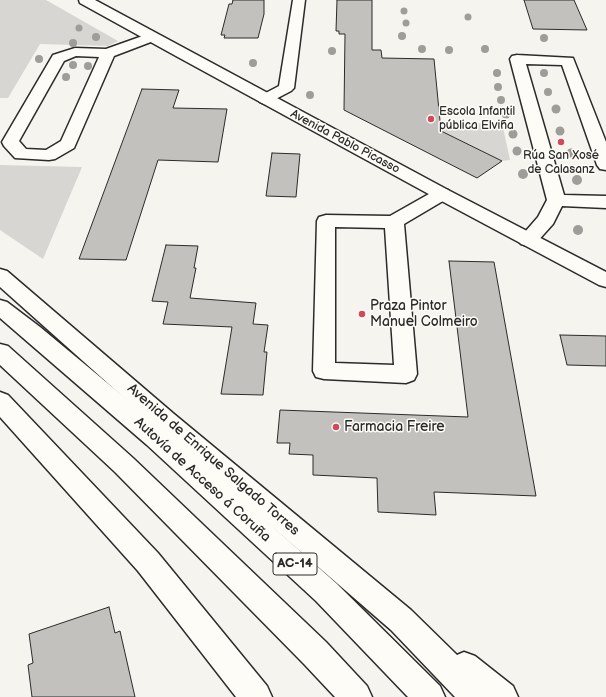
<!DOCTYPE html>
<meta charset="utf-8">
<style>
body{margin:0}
canvas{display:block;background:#f5f4ef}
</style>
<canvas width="606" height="697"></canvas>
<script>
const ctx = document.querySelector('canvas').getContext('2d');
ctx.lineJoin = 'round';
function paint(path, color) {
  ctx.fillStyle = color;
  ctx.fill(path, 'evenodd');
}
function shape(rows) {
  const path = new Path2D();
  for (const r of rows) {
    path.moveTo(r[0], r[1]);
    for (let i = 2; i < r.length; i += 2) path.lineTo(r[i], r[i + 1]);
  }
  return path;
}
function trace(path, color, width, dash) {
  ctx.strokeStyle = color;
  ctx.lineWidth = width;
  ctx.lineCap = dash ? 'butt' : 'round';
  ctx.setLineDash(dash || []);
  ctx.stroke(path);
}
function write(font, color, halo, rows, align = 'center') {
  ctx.font = font + ' "Balsamiq Sans",sans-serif';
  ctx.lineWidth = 3;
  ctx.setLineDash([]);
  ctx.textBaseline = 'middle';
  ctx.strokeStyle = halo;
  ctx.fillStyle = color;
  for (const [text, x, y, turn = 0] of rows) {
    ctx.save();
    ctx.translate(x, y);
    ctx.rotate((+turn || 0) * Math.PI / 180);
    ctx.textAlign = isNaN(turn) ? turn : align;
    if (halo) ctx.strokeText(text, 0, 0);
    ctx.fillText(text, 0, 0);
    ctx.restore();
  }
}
paint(shape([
 [0,0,46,0,118,41,108,46,40,44,8,98,0,98],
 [502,123,510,160,502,161,441,131,452,124],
 [0,165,82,167,43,259,0,230]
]), '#d7d6d2');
const building = shape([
 [233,0,264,0,264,14,258,38,224,38,225,35,221,35,229,4,232,4,233,0],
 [337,0,372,0,372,50,381,50,382,58,434,59,441,131,502,161,477,178,344,110,345,34,339,34,339,31,336,31,337,0],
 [524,0,574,0,587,30,533,29,524,0],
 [142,89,179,90,173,108,227,109,218,162,158,160,126,260,79,259,142,89],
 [272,153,300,154,296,197,266,196,272,153],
 [166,245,198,246,194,268,196,268,190,298,256,303,253,324,268,325,264,352,267,352,263,395,221,394,232,327,163,324,168,302,152,301,166,245],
 [449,261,494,262,536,496,434,492,436,515,378,512,377,478,313,475,313,455,289,454,290,443,277,443,280,410,468,417,449,261],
 [560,335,606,336,606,366,567,365,560,335],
 [109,607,115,633,120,631,135,697,32,697,28,665,33,663,29,634,109,607]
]);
paint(building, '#c2c1be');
trace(building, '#2b2b2b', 1);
const street = shape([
 [293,0,305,0,294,88,291,91,270,102,265,104,260,102,257,99,260,96,279,86,293,0],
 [151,33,156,34,158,37,156,40,114,56,74,148,55,159,49,160,15,158,4,146,2,142,53,55,75,48,106,49,151,33],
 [76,56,99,57,61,141,46,150,26,149,19,141,64,61,76,56],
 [517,55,573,58,606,142,606,170,600,169,597,165,562,65,526,64,564,195,606,196,606,208,562,206,553,224,535,244,528,246,521,244,518,240,538,217,547,200,510,59,512,56,517,55],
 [442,189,448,190,451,194,448,198,404,224,417,374,414,380,406,383,324,379,316,377,313,371,317,221,319,217,326,215,390,216,436,190,442,189],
 [335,227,385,228,394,365,335,363,335,227]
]);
const secondary = shape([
 [79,0,95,0,448,190,606,272,606,287,599,285,436,198,176,56,80,3,79,0]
]);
const primary = shape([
 [0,269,7,271,174,414,411,610,457,655,464,652,475,656,513,686,518,697,455,697,391,630,158,428,0,287,0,269],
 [0,392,8,395,158,553,267,686,272,697,236,697,138,571,0,417,0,392]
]);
const highway = shape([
 [0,300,7,302,40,327,165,431,336,583,440,686,445,697,408,697,316,601,147,445,0,318,0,300],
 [0,344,8,346,133,458,326,642,367,686,372,697,335,697,304,664,115,472,0,365,0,344]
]);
trace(street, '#2b2b2b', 3);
trace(secondary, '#2b2b2b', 3);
trace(primary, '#2b2b2b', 3);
trace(highway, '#2b2b2b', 3);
paint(street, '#fdfcf7');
paint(secondary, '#fdfcf7');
paint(primary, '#fdfcf7');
paint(highway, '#fdfcf7');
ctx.fillStyle = '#9e9d9a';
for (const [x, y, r] of [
 [404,11,3.5],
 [468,17,3.5],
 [406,23,3.5],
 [79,28,3.5],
 [402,36,4],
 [96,37,4],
 [544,38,4],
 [73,43,4],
 [422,49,4],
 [485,49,4],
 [449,50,4],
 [332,51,4],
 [39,59,4],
 [253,63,4],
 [73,65,4],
 [88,66,4],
 [497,73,4],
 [544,73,4],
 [66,77,4],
 [498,87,4],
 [548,92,4],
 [310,95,4],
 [501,100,4],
 [556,109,4.5],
 [506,114,4.5],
 [560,131,4.5],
 [513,134,4.5],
 [517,151,4.5],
 [571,153,4.5],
 [523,174,5],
 [577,180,5],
 [578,230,5]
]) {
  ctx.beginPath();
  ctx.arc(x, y, r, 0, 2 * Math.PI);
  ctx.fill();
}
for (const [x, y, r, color] of [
 [431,119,4,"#d1495b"],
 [561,142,4,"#d1495b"],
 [362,314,4,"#d1495b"],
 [336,427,4,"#d1495b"]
]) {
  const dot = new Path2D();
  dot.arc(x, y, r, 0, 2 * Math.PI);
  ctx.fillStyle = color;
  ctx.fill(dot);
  trace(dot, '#fdfcf7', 1.5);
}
write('12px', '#2b2b2b', '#fdfcf7', [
 ["Escola Infantil",439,112],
 ["pública Elviña",439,126],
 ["Rúa San Xosé",561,156,"center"],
 ["de Calasanz",561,170,"center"]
], 'left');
write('12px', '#2b2b2b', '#fdfcf7', [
 ["Avenida Pablo Picasso",345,142,28]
]);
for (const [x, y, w] of [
 [295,564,44]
]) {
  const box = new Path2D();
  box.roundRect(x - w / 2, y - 11, w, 22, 3);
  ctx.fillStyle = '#fdfcf7';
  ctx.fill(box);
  trace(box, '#2b2b2b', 1);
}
write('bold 13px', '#2b2b2b', null, [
 ["AC-14",295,564]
]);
write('14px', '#2b2b2b', '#fdfcf7', [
 ["Praza Pintor",370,306],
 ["Manuel Colmeiro",370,322],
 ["Farmacia Freire",344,427]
], 'left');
write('14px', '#2b2b2b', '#fdfcf7', [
 ["Avenida de Enrique Salgado Torres",213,460,41],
 ["Autovía de Acceso á Coruña",202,480,42]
]);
</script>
